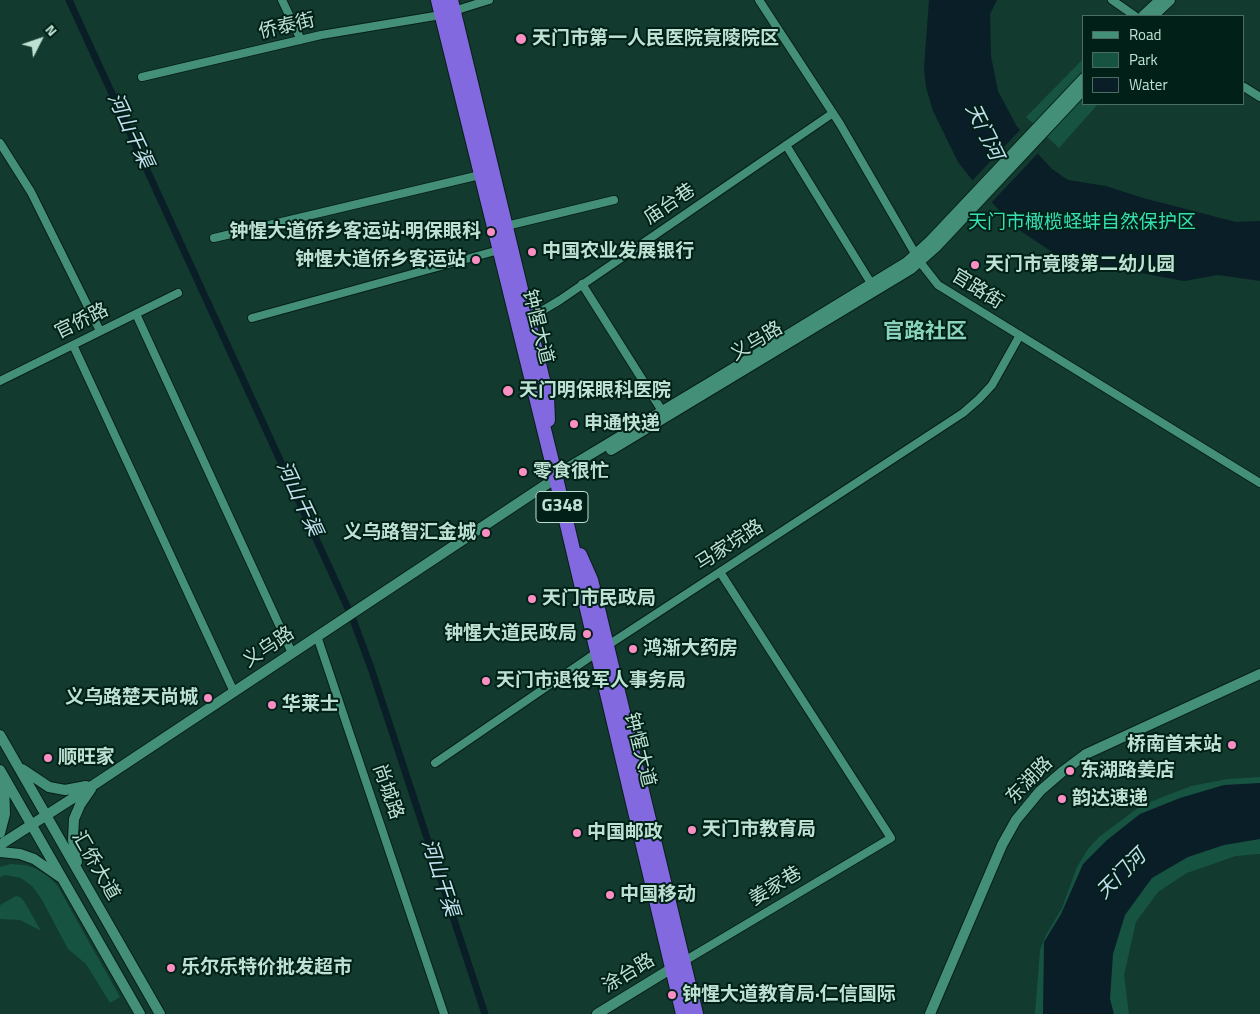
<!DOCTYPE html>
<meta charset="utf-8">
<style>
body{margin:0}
#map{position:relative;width:1260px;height:1014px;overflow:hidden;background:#123a2e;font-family:"Titillium Web",sans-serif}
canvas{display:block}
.legend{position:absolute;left:1082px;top:15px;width:162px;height:90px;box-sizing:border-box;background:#012017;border:1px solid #4c6d62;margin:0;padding:6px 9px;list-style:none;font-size:15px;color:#bde1d3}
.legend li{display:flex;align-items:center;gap:10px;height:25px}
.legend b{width:25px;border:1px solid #4c6d62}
.north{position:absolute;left:15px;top:15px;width:50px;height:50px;-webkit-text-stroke:4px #012017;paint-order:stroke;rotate:49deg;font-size:14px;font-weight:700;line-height:20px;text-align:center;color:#bde1d3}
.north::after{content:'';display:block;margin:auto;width:18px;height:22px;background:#bde1d3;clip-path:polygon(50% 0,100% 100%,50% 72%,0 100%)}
</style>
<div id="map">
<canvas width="1260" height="1014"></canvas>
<ul class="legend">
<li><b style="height:6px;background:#448f77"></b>Road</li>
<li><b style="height:14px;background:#165341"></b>Park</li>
<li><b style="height:14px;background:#0a1e27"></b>Water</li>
</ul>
<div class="north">N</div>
</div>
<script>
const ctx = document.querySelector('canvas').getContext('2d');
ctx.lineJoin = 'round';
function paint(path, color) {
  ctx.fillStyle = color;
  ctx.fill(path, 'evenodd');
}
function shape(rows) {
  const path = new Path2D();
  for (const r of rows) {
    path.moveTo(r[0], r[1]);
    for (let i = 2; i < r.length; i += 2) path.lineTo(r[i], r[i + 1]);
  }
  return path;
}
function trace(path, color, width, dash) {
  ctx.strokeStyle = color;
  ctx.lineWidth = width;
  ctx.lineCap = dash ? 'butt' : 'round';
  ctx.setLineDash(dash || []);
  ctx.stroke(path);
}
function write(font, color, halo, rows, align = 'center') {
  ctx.font = font + ' "Titillium Web","Noto Sans SC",sans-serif';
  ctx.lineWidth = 4;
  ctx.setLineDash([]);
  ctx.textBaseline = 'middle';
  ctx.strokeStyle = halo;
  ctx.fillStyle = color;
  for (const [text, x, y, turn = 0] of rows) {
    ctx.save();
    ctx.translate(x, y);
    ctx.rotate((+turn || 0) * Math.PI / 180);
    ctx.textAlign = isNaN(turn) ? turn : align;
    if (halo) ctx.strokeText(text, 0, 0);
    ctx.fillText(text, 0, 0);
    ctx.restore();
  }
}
paint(shape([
 [1084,58,1084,104,1098,104,1059,148,1026,117],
 [1260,777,1260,854,1236,856,1187,873,1158,892,1136,922,1124,975,1129,1014,1035,1014,1040,950,1046,935,1062,908,1077,867,1088,849,1099,837,1135,810,1150,802,1191,786,1228,779],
 [11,864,25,865,35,868,47,875,57,885,120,997,110,1003,86,964,68,949,42,900,32,886,21,878,5,875,0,877,0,867],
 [16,896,20,897,24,901,41,931,20,920,0,919,0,905]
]), '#165341');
paint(shape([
 [929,0,997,0,990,14,991,56,998,91,1016,125,1039,155,1052,169,1068,180,1106,186,1143,198,1236,222,1260,221,1260,281,1218,275,1184,281,1061,258,1016,228,980,190,958,162,933,111,926,87,924,68],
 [1260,783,1260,839,1224,845,1188,857,1152,878,1125,915,1113,954,1110,999,1114,1014,1043,1014,1044,942,1061,914,1083,864,1107,840,1140,814,1180,798,1224,785]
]), '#0a1e27');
paint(shape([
 [1022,128,1040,151,990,204,971,182]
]), '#123a2e');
trace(shape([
 [69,0,352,617,371,668,485,1014]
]), '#0a1e27', 7);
const street = shape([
 [282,0,301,40],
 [759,0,840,124,920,262,938,285,1260,483],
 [1112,0,1135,16],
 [142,77,321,35,441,15,489,0],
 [1244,87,1260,97],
 [0,143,31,192,100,331],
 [786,145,874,288],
 [502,227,614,200],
 [214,238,480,175],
 [582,284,664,414],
 [136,314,292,653],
 [252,318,499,250],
 [525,318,540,312,560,300,833,113],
 [73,345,234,692],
 [0,381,178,293],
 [317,636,444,1014],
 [435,763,596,653,963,413,979,399,992,385,1020,335],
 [681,963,891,838,720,572]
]);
const secondary = shape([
 [1143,16,1160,0],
 [1153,16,1170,0],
 [611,450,911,269,936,247,1084,89],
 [0,735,160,1014],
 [22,769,49,787,65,790,86,786],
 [0,770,140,1014],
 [0,833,5,814,4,780],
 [0,845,95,784,556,478,561,472,714,380,907,262,930,241,1084,78],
 [0,852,20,854,34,859,60,877],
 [77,862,73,840,74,819,80,805,91,789],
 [597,1014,677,965],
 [930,1014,1002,845,1016,820,1040,791,1062,772,1086,754,1260,674]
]);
const highway = shape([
 [438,0,556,478,683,1014],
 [451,0,547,397,548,420],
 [580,555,591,580,696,1014]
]);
trace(street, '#071f17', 10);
trace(secondary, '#071f17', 12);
trace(highway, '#071f17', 16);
trace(street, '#448f77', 8);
trace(secondary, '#448f77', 10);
trace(highway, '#8369e0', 14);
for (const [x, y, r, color] of [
 [521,39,6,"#fb8fc4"],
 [491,232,5,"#fb8fc4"],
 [532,252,5,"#fb8fc4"],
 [476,260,5,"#fb8fc4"],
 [975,265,5,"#fb8fc4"],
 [508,391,6,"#fb8fc4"],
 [574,424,5,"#fb8fc4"],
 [523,472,5,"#fb8fc4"],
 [486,533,5,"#fb8fc4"],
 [532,599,5,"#fb8fc4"],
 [587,634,5,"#fb8fc4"],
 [633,649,5,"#fb8fc4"],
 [486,681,5,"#fb8fc4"],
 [208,698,5,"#fb8fc4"],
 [272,705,5,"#fb8fc4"],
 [1232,745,5,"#fb8fc4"],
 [48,758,5,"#fb8fc4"],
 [1070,771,5,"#fb8fc4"],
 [1062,799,5,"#fb8fc4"],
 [692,830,5,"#fb8fc4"],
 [577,833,5,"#fb8fc4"],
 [610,895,5,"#fb8fc4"],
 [171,968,5,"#fb8fc4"],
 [672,995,5,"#fb8fc4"]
]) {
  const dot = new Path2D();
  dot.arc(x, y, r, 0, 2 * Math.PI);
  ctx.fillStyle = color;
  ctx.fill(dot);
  trace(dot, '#012017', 2);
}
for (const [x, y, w] of [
 [562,507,52]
]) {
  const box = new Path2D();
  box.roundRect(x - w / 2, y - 15.5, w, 31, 4);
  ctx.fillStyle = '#012017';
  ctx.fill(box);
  trace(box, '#bde1d3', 1);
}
write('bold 18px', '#bde1d3', null, [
 ["G348",562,507]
]);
write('19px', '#bde1d3', '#012017', [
 ["侨泰街",287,27,-13],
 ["庙台巷",670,205,-34],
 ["官路街",977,290,32],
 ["官侨路",82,322,-26],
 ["钟惺大道",537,327,76],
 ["义乌路",757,342,-31],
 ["马家垸路",730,546,-33],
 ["义乌路",269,648,-34],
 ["钟惺大道",639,750,76],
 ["东湖路",1030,781,-46],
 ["尚城路",387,792,71],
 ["汇侨大道",95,866,60],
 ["姜家巷",776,887,-31],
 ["涂台路",629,974,-31]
]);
write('bold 19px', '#bde1d3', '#012017', [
 ["天门市第一人民医院竟陵院区",532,39],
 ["钟惺大道侨乡客运站·明保眼科",481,232,"right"],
 ["中国农业发展银行",542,252],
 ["钟惺大道侨乡客运站",466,260,"right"],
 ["天门市竟陵第二幼儿园",985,265],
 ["天门明保眼科医院",519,391],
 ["申通快递",584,424],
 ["零食很忙",533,472],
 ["义乌路智汇金城",476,533,"right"],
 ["天门市民政局",542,599],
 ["钟惺大道民政局",577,634,"right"],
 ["鸿渐大药房",643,649],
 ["天门市退役军人事务局",496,681],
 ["义乌路楚天尚城",198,698,"right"],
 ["华莱士",282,705],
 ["桥南首末站",1222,745,"right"],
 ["顺旺家",58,758],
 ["东湖路姜店",1080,771],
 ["韵达速递",1072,799],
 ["天门市教育局",702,830],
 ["中国邮政",587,833],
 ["中国移动",620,895],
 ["乐尔乐特价批发超市",181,968],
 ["钟惺大道教育局·仁信国际",682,995]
], 'left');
write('19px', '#37dfb2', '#012017', [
 ["天门市橄榄蛏蚌自然保护区",1082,223]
]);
write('italic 20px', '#c3e0ef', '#012017', [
 ["河山干渠",129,131,65],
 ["天门河",983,132,64],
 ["河山干渠",298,499,65],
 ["天门河",1122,875,-45],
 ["河山干渠",439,878,72]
]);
write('bold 21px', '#88d3b9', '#012017', [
 ["官路社区",925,333]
]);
</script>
